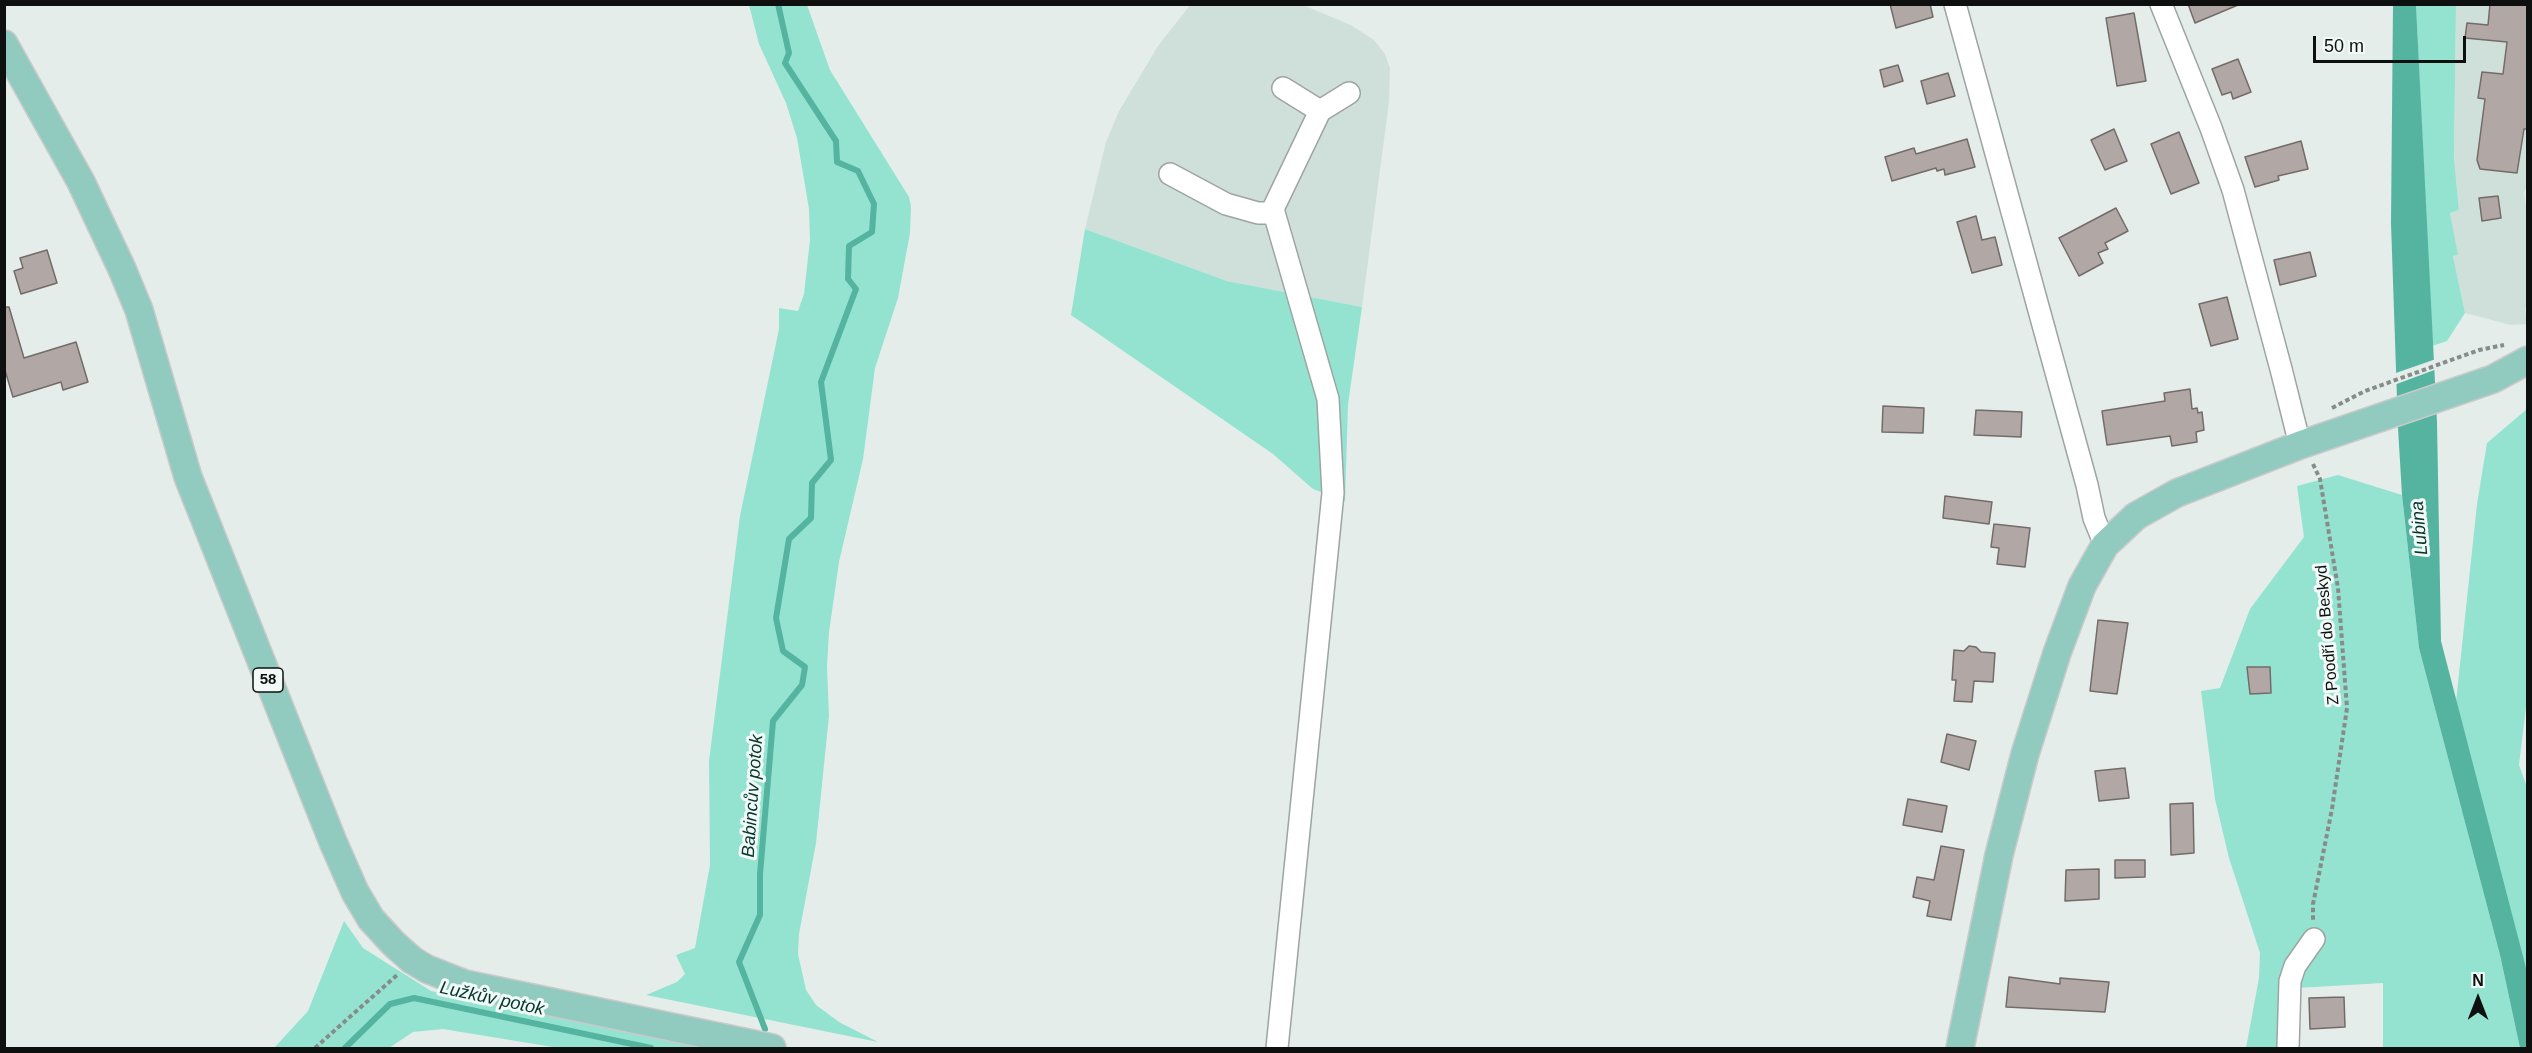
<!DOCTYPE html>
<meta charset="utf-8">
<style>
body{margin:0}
#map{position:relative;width:2532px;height:1053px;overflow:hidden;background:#e4edea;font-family:Arial,sans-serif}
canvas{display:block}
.frame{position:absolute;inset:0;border:6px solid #0e1010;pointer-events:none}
.north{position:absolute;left:2448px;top:969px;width:60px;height:60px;-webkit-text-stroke:4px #f1faf7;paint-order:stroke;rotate:0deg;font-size:16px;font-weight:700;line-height:24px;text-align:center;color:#0e1010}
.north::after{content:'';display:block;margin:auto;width:21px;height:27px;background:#0e1010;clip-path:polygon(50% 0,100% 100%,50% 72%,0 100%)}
.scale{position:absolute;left:2313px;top:36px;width:153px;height:27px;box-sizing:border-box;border:3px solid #0e1010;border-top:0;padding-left:8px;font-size:18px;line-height:21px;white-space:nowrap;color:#0e1010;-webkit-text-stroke:4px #f1faf7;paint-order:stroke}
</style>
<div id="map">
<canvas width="2532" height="1053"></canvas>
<div class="frame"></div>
<div class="north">N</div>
<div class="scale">50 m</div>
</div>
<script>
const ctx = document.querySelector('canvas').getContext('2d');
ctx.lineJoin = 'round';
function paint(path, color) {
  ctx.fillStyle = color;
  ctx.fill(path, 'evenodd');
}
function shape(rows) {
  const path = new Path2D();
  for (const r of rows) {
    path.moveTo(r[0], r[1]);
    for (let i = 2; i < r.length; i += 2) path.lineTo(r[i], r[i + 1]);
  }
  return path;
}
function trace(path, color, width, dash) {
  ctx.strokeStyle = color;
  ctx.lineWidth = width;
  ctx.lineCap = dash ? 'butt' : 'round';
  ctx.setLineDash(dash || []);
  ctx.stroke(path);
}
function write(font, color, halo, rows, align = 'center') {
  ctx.font = font + ' Arial,sans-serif';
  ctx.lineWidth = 6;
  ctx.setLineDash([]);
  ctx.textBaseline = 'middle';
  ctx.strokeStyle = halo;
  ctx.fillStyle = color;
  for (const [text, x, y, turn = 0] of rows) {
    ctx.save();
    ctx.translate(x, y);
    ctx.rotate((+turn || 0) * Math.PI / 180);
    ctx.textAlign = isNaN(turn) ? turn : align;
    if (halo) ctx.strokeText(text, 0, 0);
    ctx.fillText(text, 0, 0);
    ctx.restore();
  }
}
paint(shape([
 [1190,5,1303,5,1351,25,1374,40,1385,54,1390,68,1389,102,1362,307,1227,281,1085,229,1106,142,1119,111,1158,46],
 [2456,5,2527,5,2528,183,2524,193,2528,220,2528,306,2525,308,2527,324,2511,325,2465,313,2453,256,2457,255,2450,213,2459,210,2454,158]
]), '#cfe0db');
paint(shape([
 [749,5,807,5,830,70,909,197,911,206,910,233,898,298,875,368,863,459,839,562,829,632,827,666,829,716,816,843,799,934,798,954,806,990,816,1005,839,1022,878,1042,646,995,677,982,685,974,676,955,695,948,710,865,709,761,740,516,779,329,779,308,798,311,804,294,810,240,809,209,797,138,786,103,759,44],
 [2416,5,2456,5,2454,158,2459,210,2450,213,2458,255,2453,256,2465,313,2447,341,2432,346],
 [1085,229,1227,281,1362,307,1348,404,1345,501,1313,489,1273,454,1071,315],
 [2527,409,2528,690,2519,765,2528,790,2527,979,2456,702,2477,504,2487,443],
 [2338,475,2402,495,2419,648,2500,955,2520,1048,2383,1048,2383,983,2297,988,2296,1048,2246,1048,2259,978,2260,953,2229,858,2215,799,2201,691,2220,688,2250,609,2304,537,2297,486],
 [344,921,363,948,431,991,701,1048,559,1048,443,1029,413,1032,389,1048,274,1048,308,1011]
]), '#94e3d0');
paint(shape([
 [2393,5,2416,5,2437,422,2441,641,2525,964,2528,979,2527,1048,2520,1048,2500,955,2419,648,2402,495,2398,428,2391,223]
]), '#54b4a0');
paint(shape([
 [2436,359,2437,369,2394,385,2393,374]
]), '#e4edea');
trace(shape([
 [765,1029,739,962,760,915,760,874,773,721,802,685,805,667,783,651,776,618,789,539,811,518,812,483,831,460,821,382,856,289,848,279,849,246,872,232,874,204,858,171,837,162,836,141,785,63,789,53,778,4],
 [345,1048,390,1004,414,998,651,1048]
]), '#54b4a0', 6);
const building = shape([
 [1890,4,1930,4,1933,17,1896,28,1890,4],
 [2188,4,2238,4,2238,5,2195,23,2188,4],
 [2490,4,2528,4,2528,129,2524,129,2517,173,2480,169,2477,160,2485,99,2478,98,2482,72,2503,74,2507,42,2465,38,2467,23,2488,25,2490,4],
 [2134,13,2146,81,2117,86,2106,18,2134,13],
 [2238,59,2251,92,2233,99,2231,92,2222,95,2212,69,2238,59],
 [1898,65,1903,81,1884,87,1880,70,1898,65],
 [1948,73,1955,96,1927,104,1921,81,1948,73],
 [2114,129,2127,161,2105,170,2091,140,2114,129],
 [2179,132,2199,183,2171,194,2151,144,2179,132],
 [1967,139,1975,167,1945,175,1944,169,1937,171,1936,168,1892,181,1885,157,1914,148,1916,154,1967,139],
 [2301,141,2308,169,2278,176,2279,180,2255,187,2245,157,2301,141],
 [2498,196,2501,218,2482,221,2479,198,2498,196],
 [2116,208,2128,231,2105,243,2108,249,2098,253,2103,263,2079,276,2059,238,2116,208],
 [1976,216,1982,240,1995,237,2002,265,1972,273,1957,222,1976,216],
 [47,250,57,283,21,294,14,271,23,268,20,258,47,250],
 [2310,252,2316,276,2280,285,2274,260,2310,252],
 [2227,297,2238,339,2211,346,2199,304,2227,297],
 [4,307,9,307,24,358,76,342,88,382,63,390,61,382,13,397,4,367,4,307],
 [2190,389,2192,409,2197,408,2198,413,2202,412,2204,430,2196,432,2197,442,2172,446,2170,436,2107,445,2102,411,2165,401,2164,393,2190,389],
 [1883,406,1924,408,1923,433,1882,432,1883,406],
 [1976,410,2022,412,2021,437,1974,435,1976,410],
 [1945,496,1992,502,1989,524,1943,518,1945,496],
 [1994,524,2030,528,2025,567,1997,564,1999,548,1991,547,1994,524],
 [2098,620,2128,623,2117,694,2090,691,2098,620],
 [1969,646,1976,647,1981,652,1995,653,1993,682,1974,681,1972,702,1954,701,1956,680,1952,680,1954,650,1964,651,1969,646],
 [2247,667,2270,667,2271,693,2250,694,2247,667],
 [1947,734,1976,741,1969,770,1941,762,1947,734],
 [2125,768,2129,798,2099,801,2095,771,2125,768],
 [1908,799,1947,806,1942,832,1903,825,1908,799],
 [2193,803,2194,853,2171,855,2170,804,2193,803],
 [1941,846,1964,850,1951,920,1927,916,1930,901,1913,897,1917,877,1934,880,1941,846],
 [2115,860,2145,860,2145,877,2115,878,2115,860],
 [2099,869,2099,899,2065,901,2066,870,2099,869],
 [2009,977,2060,984,2060,978,2109,982,2105,1012,2006,1007,2009,977],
 [2344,997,2345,1027,2310,1029,2309,998,2344,997]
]);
paint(building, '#b1a8a6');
trace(building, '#736b69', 1.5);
const minor = shape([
 [1955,4,2087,485,2094,518,2105,545],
 [2161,4,2211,128,2233,190,2281,369,2300,445],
 [1283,88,1320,111],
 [1170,174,1226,204,1258,213,1274,213],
 [1277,1048,1333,493,1328,399,1273,209,1320,111,1349,93],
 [2288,1048,2290,981,2295,966,2314,939]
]);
const major = shape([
 [4,44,81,182,122,269,139,310,188,477,333,842,355,892,371,919,393,943,412,960,427,969,465,984,772,1048],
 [1960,1048,1999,855,2025,754,2057,653,2082,586,2105,545,2136,516,2177,493,2300,445,2493,379,2528,360]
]);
trace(minor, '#9da5a3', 24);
trace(major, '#cacaca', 30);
trace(shape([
 [2332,408,2365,391,2479,350,2504,345],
 [2313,464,2320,479,2338,588,2347,708,2332,809,2313,904,2313,921],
 [315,1048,397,975]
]), '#878c8b', 4, [4.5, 3]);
trace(minor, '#fff', 21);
trace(major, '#91cbbf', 27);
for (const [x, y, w] of [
 [268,680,30]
]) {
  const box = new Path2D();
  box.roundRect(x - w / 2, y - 12, w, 24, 4.5);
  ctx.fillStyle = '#f1faf7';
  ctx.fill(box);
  trace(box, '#0e1010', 1.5);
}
write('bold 15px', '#0e1010', null, [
 ["58",268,680]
]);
write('16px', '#0e1010', '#f1faf7', [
 ["Z Poodří do Beskyd",2328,635,-95]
]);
write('italic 18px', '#07352d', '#f1faf7', [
 ["Lubina",2420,528,-95],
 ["Babincův potok",753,796,-86],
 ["Lužkův potok",492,999,12]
]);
</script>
